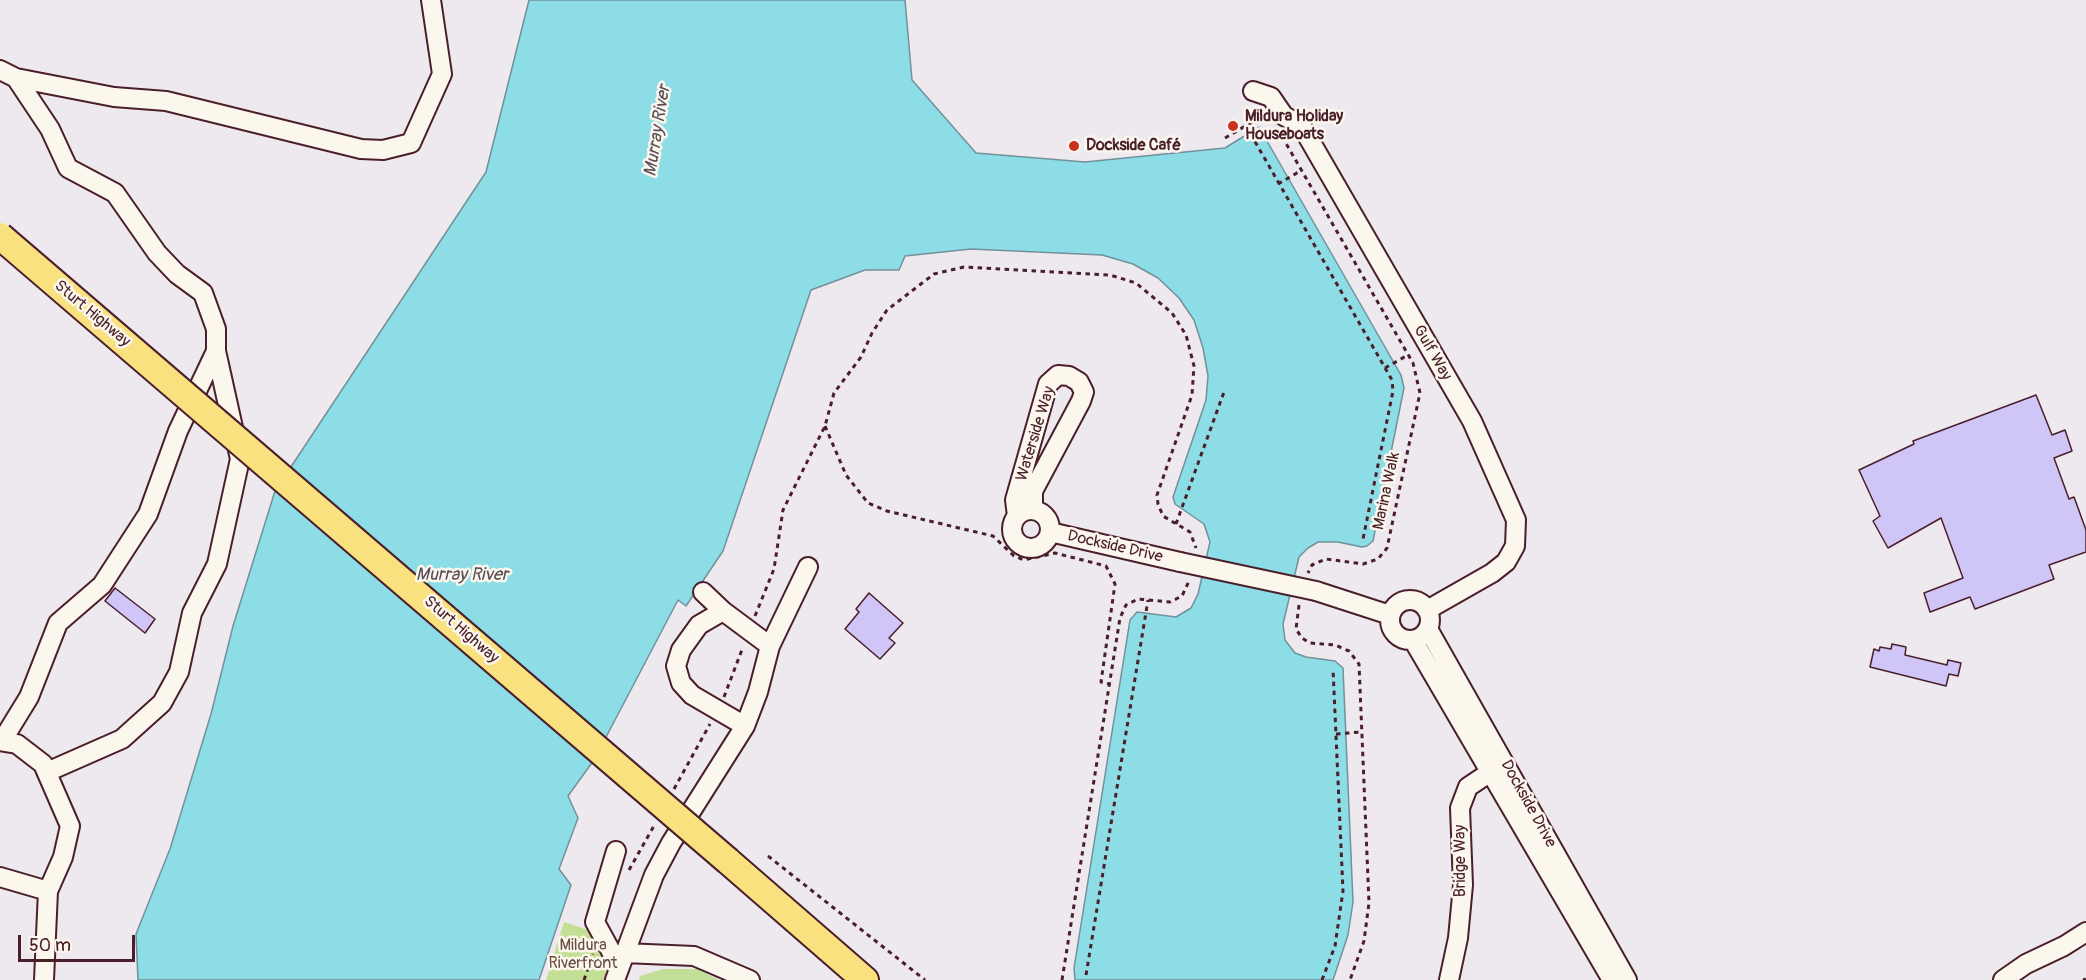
<!DOCTYPE html>
<meta charset="utf-8">
<style>
body{margin:0}
#map{position:relative;width:2086px;height:980px;overflow:hidden;background:#eee8ef;font-family:Pangolin,sans-serif}
canvas{display:block}
.scale{position:absolute;left:18px;top:935px;width:117px;height:27px;box-sizing:border-box;border:3px solid #4a1f2b;border-top:0;padding-left:8px;font-size:18px;line-height:21px;white-space:nowrap;color:#4a1f2b;-webkit-text-stroke:4px #fbf7ec;paint-order:stroke}
</style>
<div id="map">
<canvas width="2086" height="980"></canvas>
<div class="scale">50 m</div>
</div>
<script>
const ctx = document.querySelector('canvas').getContext('2d');
ctx.lineJoin = 'round';
function paint(path, color) {
  ctx.fillStyle = color;
  ctx.fill(path, 'evenodd');
}
function shape(rows) {
  const path = new Path2D();
  for (const r of rows) {
    if (r.length === 3) {
      path.moveTo(r[0] + r[2], r[1]);
      path.arc(r[0], r[1], r[2], 0, 2 * Math.PI);
      continue;
    }
    path.moveTo(r[0], r[1]);
    for (let i = 2; i < r.length; i += 2) path.lineTo(r[i], r[i + 1]);
  }
  return path;
}
function trace(path, color, width, dash) {
  ctx.strokeStyle = color;
  ctx.lineWidth = width;
  ctx.lineCap = dash ? 'butt' : 'round';
  ctx.setLineDash(dash || []);
  ctx.stroke(path);
}
function write(font, color, halo, rows, align = 'center') {
  ctx.font = font + ' Pangolin,sans-serif';
  ctx.lineWidth = 5;
  ctx.setLineDash([]);
  ctx.textBaseline = 'middle';
  ctx.strokeStyle = halo;
  ctx.fillStyle = color;
  for (const [text, x, y, turn = 0] of rows) {
    ctx.save();
    ctx.translate(x, y);
    ctx.rotate((+turn || 0) * Math.PI / 180);
    ctx.textAlign = isNaN(turn) ? turn : align;
    if (halo) ctx.strokeText(text, 0, 0);
    ctx.fillText(text, 0, 0);
    ctx.restore();
  }
}
paint(shape([
 [564,922,620,940,605,980,546,980],
 [663,969,697,969,719,980,639,980,640,976]
]), '#c3de95');
const water = shape([
 [529,0,905,0,912,80,976,153,1085,162,1225,148,1259,127,1401,375,1404,388,1373,541,1367,546,1362,547,1338,542,1318,542,1308,548,1299,557,1283,624,1285,640,1295,653,1306,657,1335,661,1343,668,1353,902,1348,935,1333,980,1075,980,1074,968,1130,620,1137,612,1176,617,1191,608,1198,594,1210,542,1204,524,1175,504,1173,497,1206,400,1208,376,1203,348,1194,320,1179,298,1158,278,1133,264,1102,255,971,249,905,256,899,270,865,270,811,290,723,551,686,606,678,600,594,760,568,796,578,818,559,869,571,885,539,980,138,980,136,934,170,849,211,714,233,626,275,491,486,172,529,0]
]);
paint(water, '#8cdde5');
trace(water, '#72919b', 1.5);
const building = shape([
 [2036,395,2052,435,2065,430,2072,451,2054,458,2069,499,2074,497,2086,530,2086,552,2049,565,2054,579,1975,609,1970,597,1930,612,1924,593,1963,578,1941,518,1888,548,1873,521,1880,516,1859,470,1914,444,1913,441,2036,395],
 [115,588,155,619,145,633,105,601,115,588],
 [869,593,903,623,889,638,895,643,880,659,845,629,859,612,856,609,869,593],
 [1892,644,1906,647,1905,655,1947,665,1948,660,1961,663,1958,676,1949,674,1946,686,1870,667,1874,649,1879,651,1880,647,1891,649,1892,644]
]);
paint(building, '#d0c5f7');
trace(building, '#4a1f2b', 1.5);
const minor = shape([
 [0,70,16,78,114,97,166,101,361,149,383,150,411,143,442,74,431,0],
 [16,78,50,129,68,168,115,193,157,253,177,274,203,293,216,329,216,351,240,459,217,564,192,613,179,672,162,703,122,739,47,772],
 [1253,91,1271,97,1284,116,1301,125,1472,421,1516,520,1515,546,1506,562,1492,573,1427,610],
 [1031,529,19],
 [1017,516,1015,500,1048,384,1058,375,1069,376,1079,382,1084,392,1081,401,1033,491,1033,510],
 [1050,532,1180,562],
 [1316,591,1390,615],
 [703,592,723,611],
 [1410,620,20],
 [1428,629,1627,980],
 [1413,640,1612,980],
 [770,646,808,567],
 [0,741,17,744,43,764,70,826,63,857,48,891,0,877],
 [2,741,29,697,58,623,102,585,148,514,178,431,216,351],
 [616,851,595,922,619,966],
 [624,953,694,956,750,980],
 [44,980,48,891],
 [615,980,654,875,671,843,745,726,758,692,770,646,723,611,699,625,681,650,676,666,681,683,692,695,745,726],
 [1449,980,1458,938,1463,885,1460,808,1468,787,1501,765],
 [2003,980,2026,964,2064,946,2086,932]
]);
const highway = shape([
 [728,861,865,980]
]);
trace(minor, '#4a1f2b', 22);
trace(highway, '#4a1f2b', 30);
trace(shape([
 [1246,126,1392,380,1393,391,1363,539],
 [1285,136,1284,140,1413,363,1420,393,1387,548,1378,559,1363,564,1326,559,1312,565,1308,573],
 [1225,138,1264,115],
 [1278,184,1302,170],
 [1385,368,1408,355],
 [825,426,846,475,868,503,887,511,993,536,1014,556,1024,560,1055,553,1106,566,1115,584,1101,682,1109,684],
 [1176,524,1224,392],
 [1299,605,1296,629,1302,638,1310,643,1335,645,1349,651,1359,664,1369,903,1364,941,1350,980],
 [755,616,774,569,783,510,825,426,834,393,861,357,872,333,887,310,934,274,964,267,1110,275,1136,283,1172,313,1186,335,1194,366,1192,395,1157,495,1158,504,1163,516,1190,532,1196,548],
 [724,697,743,647],
 [1336,734,1362,732],
 [674,789,710,724],
 [768,856,925,980],
 [629,870,655,824],
 [1086,975,1148,600],
 [584,980,593,954],
 [1062,980,1120,618,1126,605,1138,599,1170,602,1182,596,1189,581],
 [1322,980,1335,946,1343,891,1333,669],
 [2083,980,2086,979]
]), '#4a1f2b', 3, [4.5, 4.5]);
trace(minor, '#fbf7ec', 18);
trace(highway, '#fae180', 26);
const minorBridge = shape([
 [1180,562,1316,591]
]);
const highwayBridge = shape([
 [0,236,728,861]
]);
trace(minorBridge, '#4a1f2b', 22, []);
trace(highwayBridge, '#4a1f2b', 30, []);
trace(minorBridge, '#fbf7ec', 18);
trace(highwayBridge, '#fae180', 26);
for (const [x, y, r, color] of [
 [1233,126,6,"#c8321e"],
 [1074,146,6,"#c8321e"]
]) {
  const dot = new Path2D();
  dot.arc(x, y, r, 0, 2 * Math.PI);
  ctx.fillStyle = color;
  ctx.fill(dot);
  trace(dot, '#fbf7ec', 2);
}
write('bold 16px', '#4a1f2b', '#fbf7ec', [
 ["Mildura Holiday",1245,117],
 ["Houseboats",1245,135],
 ["Dockside Café",1086,146]
], 'left');
write('16px', '#4a1f2b', '#fbf7ec', [
 ["Sturt Highway",92,314,40],
 ["Gulf Way",1432,353,60],
 ["Waterside Way",1036,434,-73],
 ["Marina Walk",1387,491,-78],
 ["Dockside Drive",1115,547,13],
 ["Sturt Highway",461,630,41],
 ["Dockside Drive",1528,804,61],
 ["Bridge Way",1461,861,-90]
]);
write('16px', '#684f46', '#fbf7ec', [
 ["Mildura",583,946],
 ["Riverfront",583,964]
]);
write('italic 18px', '#5a4e5a', '#fbf7ec', [
 ["Murray River",658,131,-81],
 ["Murray River",462,575]
]);
</script>
